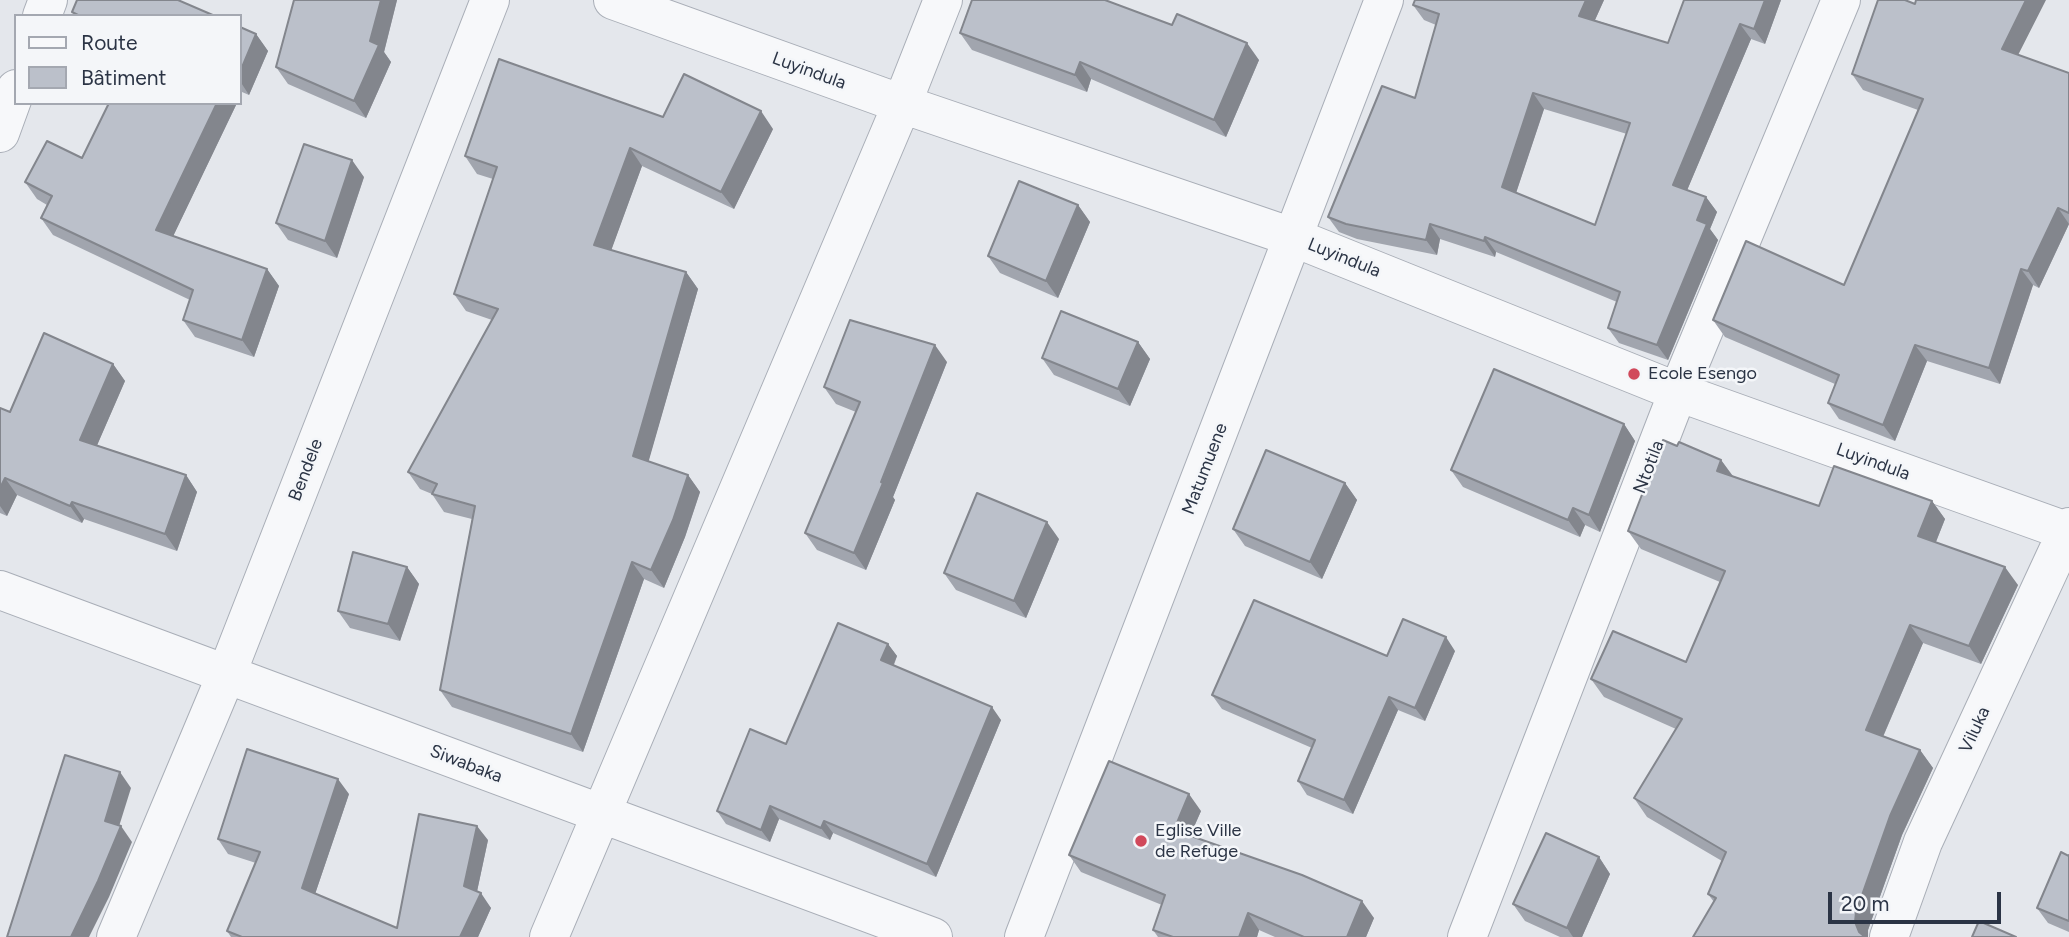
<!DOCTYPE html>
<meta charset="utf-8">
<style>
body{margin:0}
#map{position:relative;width:2069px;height:937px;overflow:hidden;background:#e4e7ec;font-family:Figtree,sans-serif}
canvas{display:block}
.legend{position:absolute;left:14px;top:14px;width:228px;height:91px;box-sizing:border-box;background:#f4f6f9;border:2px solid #a4a8b1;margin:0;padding:9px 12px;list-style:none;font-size:21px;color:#2b3445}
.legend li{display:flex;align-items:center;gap:14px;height:35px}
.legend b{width:35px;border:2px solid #a4a8b1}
.scale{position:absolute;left:1828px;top:892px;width:173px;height:32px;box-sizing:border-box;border:4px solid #2b3445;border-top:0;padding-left:9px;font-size:21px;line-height:24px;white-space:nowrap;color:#2b3445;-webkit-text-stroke:5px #f4f6f9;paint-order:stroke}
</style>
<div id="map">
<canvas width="2069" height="937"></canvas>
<ul class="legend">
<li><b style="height:9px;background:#f7f8fa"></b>Route</li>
<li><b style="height:19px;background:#bbc0ca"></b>Bâtiment</li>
</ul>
<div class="scale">20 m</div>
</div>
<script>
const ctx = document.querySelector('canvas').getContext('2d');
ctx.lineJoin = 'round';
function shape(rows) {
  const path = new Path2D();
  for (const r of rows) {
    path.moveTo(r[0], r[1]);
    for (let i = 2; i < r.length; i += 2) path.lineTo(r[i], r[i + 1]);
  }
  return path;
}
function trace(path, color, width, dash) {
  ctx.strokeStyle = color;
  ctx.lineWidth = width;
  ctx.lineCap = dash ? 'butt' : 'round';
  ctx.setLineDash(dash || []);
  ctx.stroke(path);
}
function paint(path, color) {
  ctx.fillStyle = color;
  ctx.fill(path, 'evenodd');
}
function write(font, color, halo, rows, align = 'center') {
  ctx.font = font + ' Figtree,sans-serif';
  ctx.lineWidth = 5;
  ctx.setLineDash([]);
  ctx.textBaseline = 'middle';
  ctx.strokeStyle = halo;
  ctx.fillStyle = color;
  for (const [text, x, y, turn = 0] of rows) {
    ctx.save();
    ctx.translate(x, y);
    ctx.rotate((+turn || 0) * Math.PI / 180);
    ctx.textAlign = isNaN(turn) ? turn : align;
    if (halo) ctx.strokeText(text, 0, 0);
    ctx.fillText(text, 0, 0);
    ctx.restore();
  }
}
const minor = shape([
 [613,0,902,104,1295,238,1678,392,2069,532],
 [42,16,48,0],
 [0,133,16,89],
 [0,590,933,937],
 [116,937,227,673,490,0],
 [549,937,902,104,943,0],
 [1024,937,1384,0],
 [1467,937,1678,392,1841,0],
 [1889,937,1923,842,2069,527]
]);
trace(minor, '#a9aeb7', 40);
trace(minor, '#f7f8fa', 38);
paint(shape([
 [294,0,397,0,384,52,391,62,366,118,288,84,276,67],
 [1415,0,1604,0,1595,20,1668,43,1781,0,1765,44,1751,39,1687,190,1706,197,1717,212,1710,229,1718,240,1668,360,1619,343,1608,328,1617,302,1496,252,1495,257,1440,239,1437,255,1357,239,1339,232,1328,217,1415,98,1436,25,1424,20,1413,5],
 [1544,109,1627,134,1595,225,1516,193],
 [1172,25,1259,60,1226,137,1091,79,1087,92,972,50,960,33],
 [240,27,256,34,268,51,249,95,242,92,240,97],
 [2018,55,2069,73,2069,224,2039,288,2033,285,2000,384,1927,361,1895,441,1839,419,1828,403,1835,384,1725,337,1713,320,1844,285,1918,110,1863,90,1852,74],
 [109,103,237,103,173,236,267,269,279,286,254,357,195,337,183,320,190,300,53,235,41,218,47,205,37,199,25,182,82,158],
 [663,117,773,129,734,209,642,166,611,250,686,272,698,289,648,462,688,475,700,492,685,537,664,588,644,579,583,752,452,707,440,690,472,519,444,512,432,494,420,489,408,472,492,320,466,311,454,294,493,179,477,174,465,156],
 [364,177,337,258,288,240,276,223],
 [1078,205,1090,222,1058,298,1000,273,988,256],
 [1138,342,1150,359,1130,406,1054,375,1042,358],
 [947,362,893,497,895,500,866,570,817,550,805,533,856,412,836,404,824,387],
 [113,364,125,381,97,445,186,475,197,492,177,551,84,519,82,523,17,495,7,516,0,513,0,408,10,412],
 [1624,424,1635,441,1600,532,1585,525,1580,537,1463,487,1451,470],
 [1677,446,1721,460,1733,476,1819,506,1932,501,1945,519,1936,542,2018,585,1981,664,1923,643,1883,737,1920,750,1933,768,1902,835,1868,930,1868,937,1693,937,1714,902,1708,894,1722,861,1647,817,1634,798,1676,729,1604,697,1591,679,1686,662,1720,582,1641,549,1628,531],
 [1345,483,1357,500,1322,579,1245,546,1233,529],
 [1059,539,1026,618,956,590,944,573],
 [407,567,419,584,400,641,350,628,338,611],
 [888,644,897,656,894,665,1001,720,936,877,833,833,830,840,779,819,770,842,726,824,717,811],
 [1455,651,1425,721,1398,710,1353,814,1307,795,1298,781,1312,748,1222,709,1212,695,1387,656],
 [349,794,315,894,397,928,488,840,477,891,491,908,478,937,231,937,227,931,256,863,228,854,218,839],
 [1201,811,1190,836,1374,918,1366,937,1275,937,1259,930,1257,937,1158,937,1153,930,1162,905,1081,872,1069,855],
 [2069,855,2069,932,2048,923,2037,908],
 [1599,857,1610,874,1582,937,1560,937,1525,921,1513,904]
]), '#a1a5ae');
paint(shape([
 [381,0,397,0,384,52,391,62,366,118,354,101],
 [1586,0,1604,0,1590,31,1579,16],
 [1765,0,1781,0,1765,44,1754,29],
 [2026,0,2046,0,2013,65,2002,49],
 [1740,24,1751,39,1683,200,1673,185],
 [256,34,268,51,249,95,240,81,240,72],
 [1247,43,1259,60,1226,137,1214,120],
 [1080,62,1091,79,1087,92,1075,75],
 [1533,93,1544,109,1513,202,1502,187],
 [217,103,237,103,168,247,156,230],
 [761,111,773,129,734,209,721,192],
 [630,148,642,166,607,262,594,245],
 [352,160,364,177,337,258,325,241],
 [1706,197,1717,212,1710,229,1718,240,1668,360,1657,345,1697,220],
 [1078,205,1090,222,1058,298,1046,281],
 [2058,208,2069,224,2039,288,2028,271],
 [1430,224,1440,239,1437,255,1426,240],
 [1485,237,1496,252,1495,257,1484,241],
 [267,269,279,286,254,357,242,340],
 [2021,269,2033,285,2000,384,1989,368],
 [686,272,698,289,645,474,633,456],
 [1138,342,1150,359,1130,406,1118,389],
 [935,345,947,362,893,497,895,500,866,570,854,553],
 [1915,345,1927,361,1895,441,1883,425],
 [113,364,125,381,92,457,80,440],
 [1624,424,1635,441,1600,532,1589,515],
 [1721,460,1734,478,1717,471],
 [186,475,197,492,177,551,165,534],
 [688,475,700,492,685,537,664,588,651,570],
 [5,478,17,495,7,516,0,506,0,488],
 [1345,483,1357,500,1322,579,1310,562],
 [1932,501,1945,519,1931,554,1918,536],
 [72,502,84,519,82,523,70,506],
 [1573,508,1585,525,1580,537,1568,520],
 [1047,522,1059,539,1026,618,1014,601],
 [632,562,644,579,583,752,571,734],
 [407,567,419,584,400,641,388,624],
 [2005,567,2018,585,1981,664,1969,646],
 [1910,625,1923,643,1878,748,1866,730],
 [1446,637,1455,651,1425,721,1415,708],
 [888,644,897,656,890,673,881,660],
 [1389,697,1398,710,1353,814,1344,800],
 [992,707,1001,720,936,877,927,864],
 [1920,750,1933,768,1902,835,1868,930,1868,937,1862,937,1855,922,1856,912,1890,816],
 [120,772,131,788,116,836,105,821],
 [338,779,349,794,312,903,302,888],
 [1189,794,1201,811,1185,847,1174,830],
 [770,806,779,819,770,842,761,830],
 [824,821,833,833,830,840,821,828],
 [121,826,132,842,109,897,89,937,71,937],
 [477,826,488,840,475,901,464,886],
 [1599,857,1610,874,1582,937,1573,937,1567,928],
 [481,893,491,908,478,937,460,937],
 [1362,901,1374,918,1366,937,1347,937],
 [1248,913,1259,930,1257,937,1239,937]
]), '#83868d');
const building = shape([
 [77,0,178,0,215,16,80,16,72,12,77,0],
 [294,0,381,0,370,41,379,45,354,101,276,67,294,0],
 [972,0,1105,0,1172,25,1177,14,1247,43,1214,120,1080,62,1075,75,960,33,972,0],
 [1415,0,1586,0,1579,16,1668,43,1684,0,1765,0,1754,29,1740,24,1673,185,1706,197,1697,220,1707,224,1657,345,1608,328,1620,292,1485,237,1484,241,1430,224,1426,240,1346,224,1328,217,1382,86,1415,98,1439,14,1413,5,1415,0],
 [1533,93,1630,123,1595,225,1502,187,1533,93],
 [1878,0,1905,0,1915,4,1916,0,2026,0,2002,49,2069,73,2069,213,2058,208,2028,271,2021,269,1989,368,1915,345,1883,425,1828,403,1839,375,1713,320,1746,241,1844,285,1923,99,1852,74,1878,0],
 [240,27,256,34,240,72,240,27],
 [499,59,663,117,684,74,761,111,721,192,630,148,594,245,686,272,633,456,688,475,673,520,651,570,632,562,571,734,440,690,475,506,432,494,437,484,408,472,498,309,454,294,497,167,465,156,499,59],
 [109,103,217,103,156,230,267,269,242,340,183,320,193,290,41,218,52,196,25,182,47,141,82,158,109,103],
 [304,144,352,160,325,241,276,223,304,144],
 [1019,181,1078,205,1046,281,988,256,1019,181],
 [1061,311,1138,342,1118,389,1042,358,1061,311],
 [850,320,935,345,881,482,883,483,854,553,805,533,860,402,824,387,850,320],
 [44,333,113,364,80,440,186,475,165,534,72,502,70,506,5,478,0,488,0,408,10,412,44,333],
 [1494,369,1624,424,1589,515,1573,508,1568,520,1451,470,1494,369],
 [1663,440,1677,446,1679,442,1721,460,1717,471,1819,506,1834,466,1932,501,1918,536,2005,567,1969,646,1910,625,1866,730,1920,750,1890,816,1856,912,1855,922,1859,932,1865,937,1693,937,1716,898,1708,894,1726,852,1634,798,1682,719,1591,679,1613,631,1686,662,1725,571,1628,531,1663,440],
 [1266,450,1345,483,1310,562,1233,529,1266,450],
 [977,493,1047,522,1014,601,944,573,977,493],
 [353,552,407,567,388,624,338,611,353,552],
 [1254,600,1387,656,1403,619,1446,637,1415,708,1389,697,1344,800,1298,781,1315,740,1212,695,1254,600],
 [838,623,888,644,881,660,992,707,927,864,824,821,821,828,770,806,761,830,717,811,750,729,786,744,838,623],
 [247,749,338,779,302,888,397,928,419,814,477,826,464,886,481,893,460,937,242,937,227,931,260,852,218,839,247,749],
 [65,755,120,772,105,821,121,826,98,881,71,937,7,937,65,755],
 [1109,761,1189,794,1174,830,1302,875,1362,901,1347,937,1304,937,1248,913,1239,937,1173,937,1153,930,1165,895,1069,855,1109,761],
 [1546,833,1599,857,1567,928,1513,904,1546,833],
 [2061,852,2069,856,2069,855,2069,921,2037,908,2061,852],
 [1979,921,2016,937,1972,937,1979,921]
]);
paint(building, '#bbc0ca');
trace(building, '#83868d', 2);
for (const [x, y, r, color] of [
 [1634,374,7,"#d1495b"],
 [1141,841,7,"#d1495b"]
]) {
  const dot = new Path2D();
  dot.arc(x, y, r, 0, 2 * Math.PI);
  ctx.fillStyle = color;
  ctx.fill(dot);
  trace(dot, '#f4f6f9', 2.5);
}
write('18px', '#2b3445', '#f4f6f9', [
 ["Luyindula",809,71,20],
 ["Luyindula",1344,258,22],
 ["Luyindula",1873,462,20],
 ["Ntotila",1649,467,-69],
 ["Matumuene",1205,469,-69],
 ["Bendele",306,470,-69],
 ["Viluka",1975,730,-65],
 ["Siwabaka",466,764,21]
]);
write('18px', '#2b3445', '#f4f6f9', [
 ["Ecole Esengo",1648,374],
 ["Eglise Ville",1155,831],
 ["de Refuge",1155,852]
], 'left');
</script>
